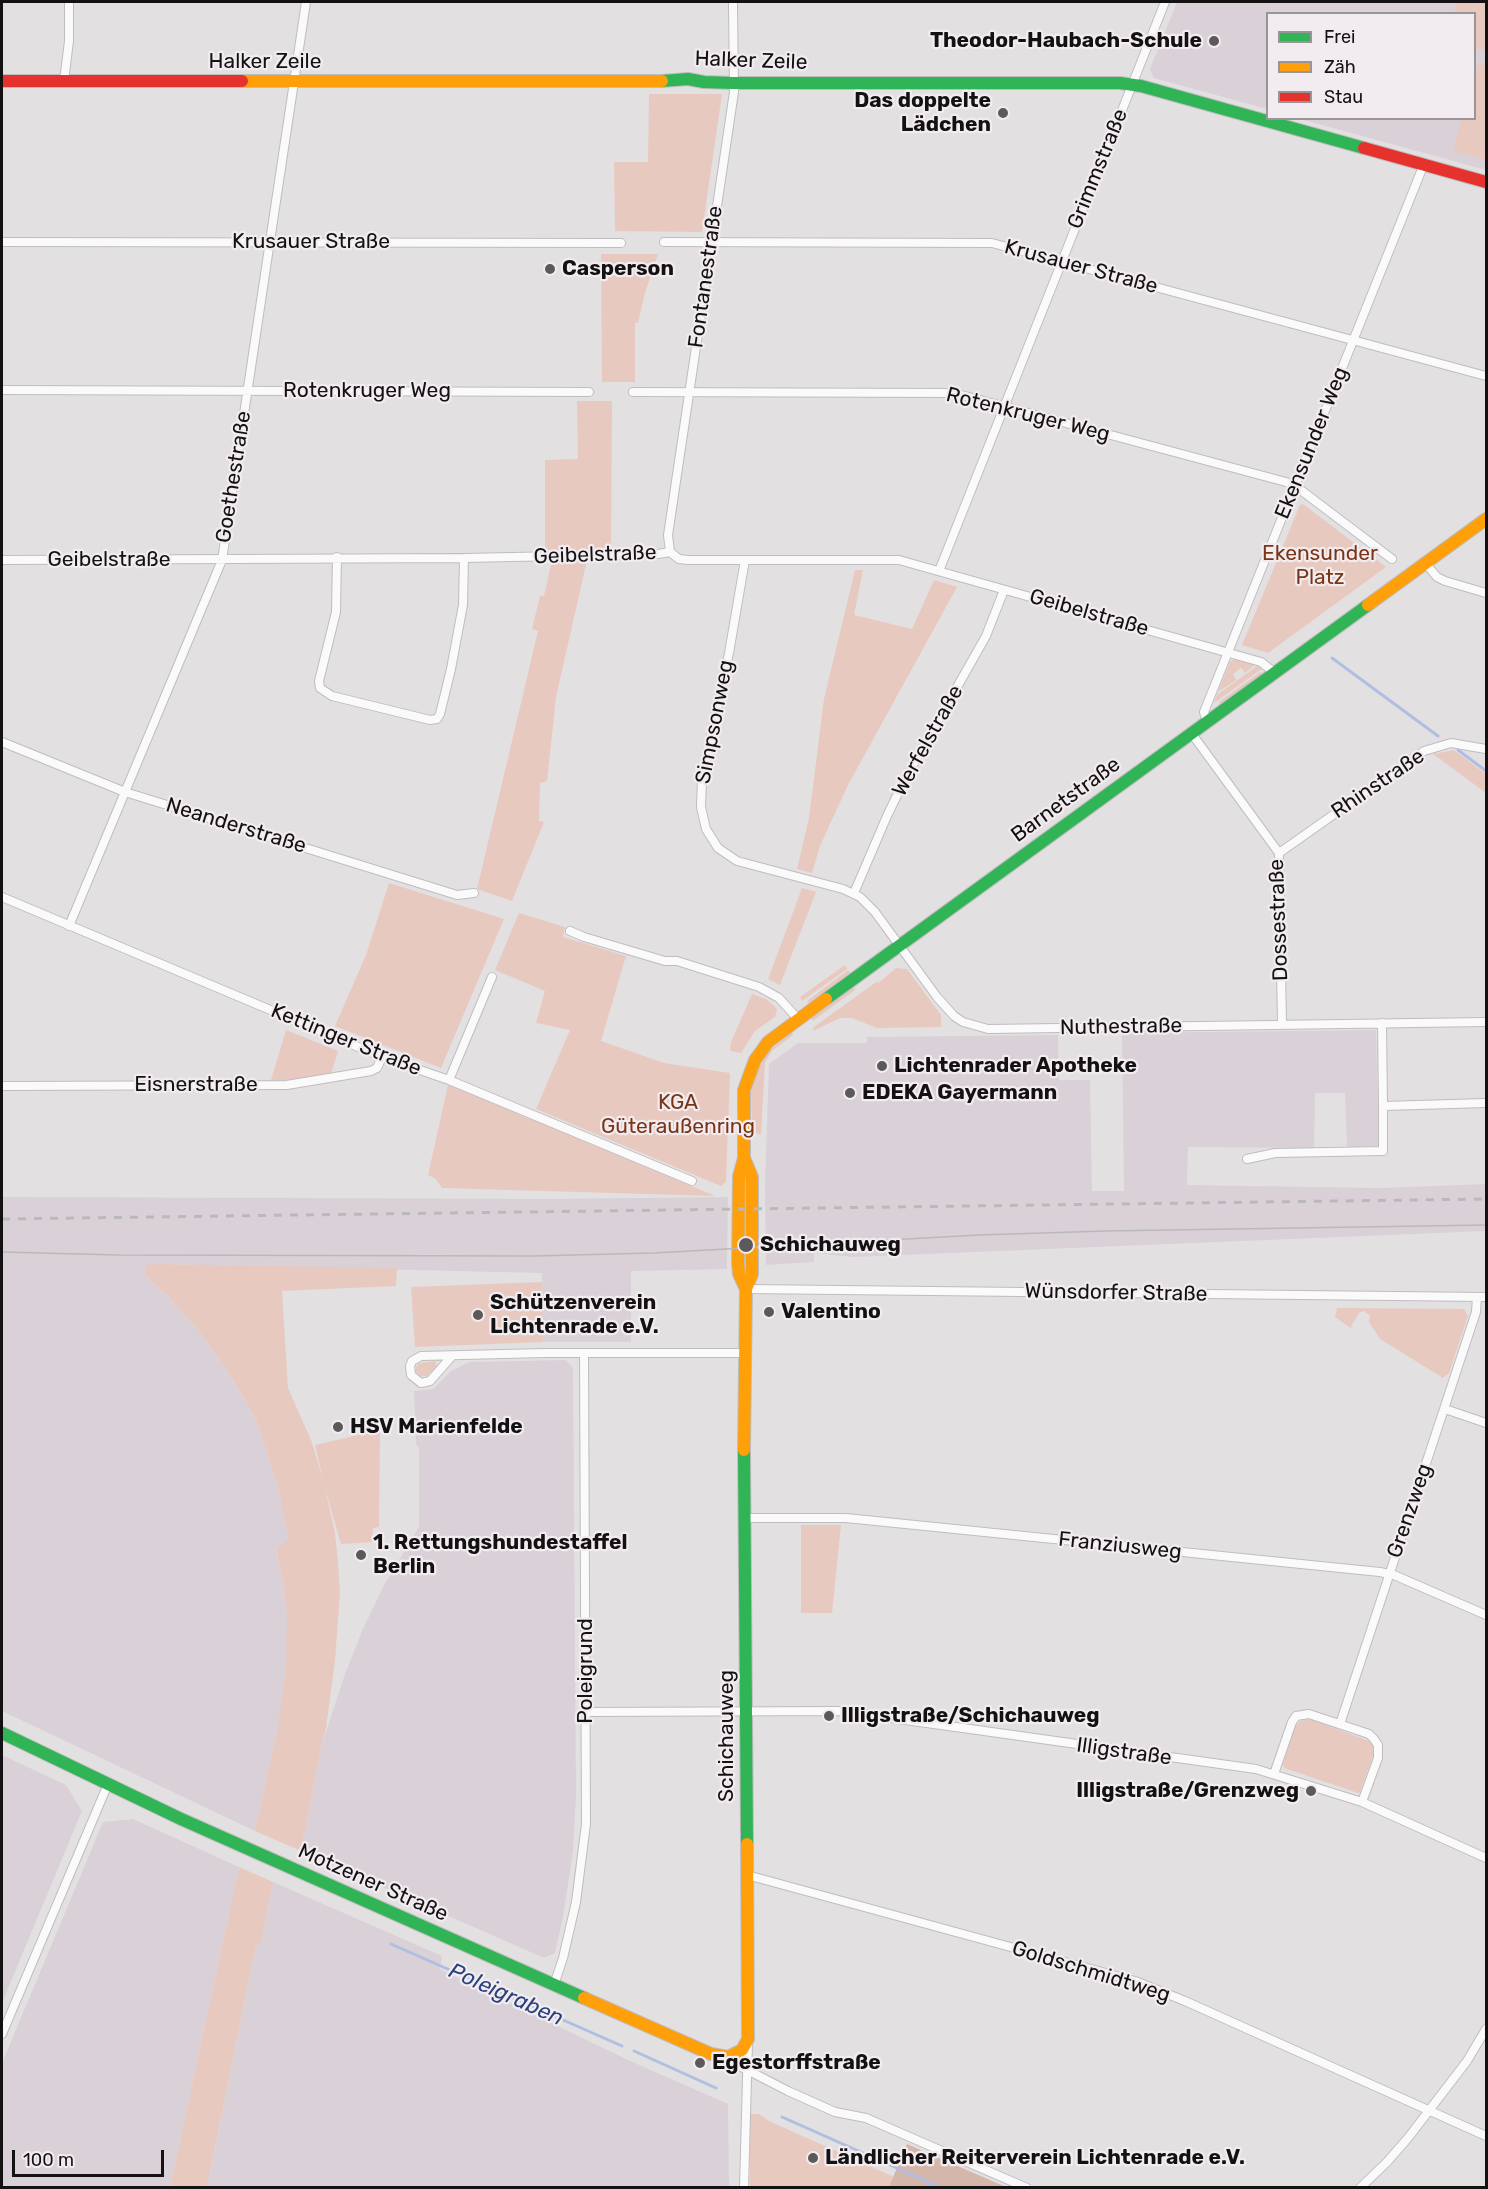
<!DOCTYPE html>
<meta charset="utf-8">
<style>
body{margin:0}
#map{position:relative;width:1488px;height:2189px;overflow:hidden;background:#e3e0e2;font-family:Rubik,sans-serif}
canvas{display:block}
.frame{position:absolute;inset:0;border:3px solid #131112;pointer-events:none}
.legend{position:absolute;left:1266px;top:12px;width:210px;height:108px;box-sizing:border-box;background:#f2ecf0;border:2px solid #999497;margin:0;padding:8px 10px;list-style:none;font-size:18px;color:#131112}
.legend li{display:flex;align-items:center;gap:12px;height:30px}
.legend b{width:30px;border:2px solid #999497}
.scale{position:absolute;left:12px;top:2150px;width:152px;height:27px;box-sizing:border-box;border:3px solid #131112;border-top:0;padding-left:8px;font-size:18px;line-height:21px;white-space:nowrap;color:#131112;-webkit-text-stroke:4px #f2ecf0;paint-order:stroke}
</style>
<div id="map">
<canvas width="1488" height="2189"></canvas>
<div class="frame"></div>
<ul class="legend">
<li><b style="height:8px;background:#30b455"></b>Frei</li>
<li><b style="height:8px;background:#ff9f0a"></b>Zäh</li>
<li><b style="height:8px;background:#e5322d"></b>Stau</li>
</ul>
<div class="scale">100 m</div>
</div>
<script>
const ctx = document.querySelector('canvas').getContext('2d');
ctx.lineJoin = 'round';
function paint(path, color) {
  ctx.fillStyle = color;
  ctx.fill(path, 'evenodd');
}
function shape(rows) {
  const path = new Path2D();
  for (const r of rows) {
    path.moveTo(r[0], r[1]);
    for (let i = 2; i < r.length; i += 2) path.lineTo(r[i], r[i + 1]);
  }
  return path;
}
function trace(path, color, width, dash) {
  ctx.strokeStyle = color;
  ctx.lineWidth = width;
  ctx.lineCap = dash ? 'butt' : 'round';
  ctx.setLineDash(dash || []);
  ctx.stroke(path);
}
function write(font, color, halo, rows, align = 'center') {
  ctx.font = font + ' Rubik,sans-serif';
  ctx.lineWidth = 4.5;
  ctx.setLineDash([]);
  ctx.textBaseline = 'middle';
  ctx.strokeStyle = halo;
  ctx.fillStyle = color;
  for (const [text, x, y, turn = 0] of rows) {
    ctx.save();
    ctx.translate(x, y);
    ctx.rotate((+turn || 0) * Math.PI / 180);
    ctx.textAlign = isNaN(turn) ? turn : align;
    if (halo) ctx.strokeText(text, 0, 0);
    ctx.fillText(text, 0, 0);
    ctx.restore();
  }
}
paint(shape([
 [1177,2,1486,2,1486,170,1300,119,1474,118,1474,14,1268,14,1267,109,1154,78,1150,69],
 [1376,1030,1379,1146,1347,1147,1345,1093,1315,1093,1314,1148,1188,1147,1187,1185,1381,1188,1486,1184,1486,1231,853,1257,814,1253,814,1262,766,1265,765,1185,769,1064,798,1043,867,1043,867,1037,1058,1035,1059,1080,1090,1080,1092,1191,1124,1191,1122,1033],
 [2,1197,553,1199,728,1197,727,1269,631,1271,631,1342,543,1342,542,1273,155,1264,146,1276,170,1298,202,1335,227,1370,256,1419,278,1487,290,1540,276,1550,283,1581,287,1614,288,1638,285,1683,278,1725,255,1831,2,1711],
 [566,1360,573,1368,576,1795,573,1851,563,1917,555,1953,544,1958,301,1851,321,1747,345,1674,362,1631,383,1587,419,1527,419,1449,416,1444,414,1391,433,1389,451,1371,470,1362],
 [2,1755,66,1785,82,1811,2,2003],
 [133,1819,239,1867,170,2187,2,2188,2,2063,103,1822],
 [273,1882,442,1956,440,1969,628,2060,728,2104,729,2187,207,2188,256,1945,261,1944]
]), '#d9d1d7');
paint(shape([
 [1457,2,1486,2,1486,50,1475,49,1474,14,1454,13],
 [1478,63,1486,65,1486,160,1453,151,1462,119,1474,118,1475,76],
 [649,94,722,94,702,232,615,231,614,162,648,162],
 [601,254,658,254,645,293,638,323,635,323,635,382,602,382],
 [577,401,612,401,611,550,545,550,545,460,578,459],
 [1303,504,1386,567,1268,653,1242,645,1300,505],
 [552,560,587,560,556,697,547,781,540,783,539,821,544,822,512,901,477,889,538,631,532,629,540,596,544,596],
 [855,570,863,570,854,615,912,629,934,580,957,587,848,785,820,846,812,873,797,869,809,818,824,699],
 [1235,659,1255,665,1245,673,1241,668,1233,674,1236,680,1218,692,1230,662],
 [1257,666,1263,668,1214,703,1217,695],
 [1260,672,1262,674,1221,704,1219,702],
 [1454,750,1486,774,1486,793,1433,754],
 [389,883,504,919,441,1068,335,1026,366,955],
 [802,888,816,892,780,985,768,979],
 [519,913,565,927,563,937,626,956,601,1041,664,1063,730,1073,726,1182,721,1186,536,1109,570,1030,536,1023,545,991,495,970],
 [845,965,847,969,802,1001,800,997],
 [896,968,907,969,941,1015,941,1027,877,1028,852,1018,840,1018,813,1031,814,1027,876,982,878,983],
 [848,970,850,973,809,1003,807,1001],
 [853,987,855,990,813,1021,811,1018],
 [752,994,766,999,772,1004,777,1009,775,1017,755,1031,741,1053,730,1051,731,1042],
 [286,1030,338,1051,331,1074,287,1080,271,1080],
 [792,1032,793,1035,772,1051,765,1062,761,1135,752,1132,751,1093,757,1071,768,1052],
 [448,1085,462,1090,715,1196,442,1188,436,1179,428,1175],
 [155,1264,397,1268,396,1286,282,1291,288,1388,311,1440,323,1479,315,1445,380,1430,379,1527,373,1528,372,1542,341,1544,325,1488,335,1533,338,1563,340,1592,335,1661,326,1728,321,1747,301,1851,255,1831,278,1725,286,1670,287,1614,283,1581,276,1549,289,1540,278,1487,256,1419,227,1370,202,1335,170,1298,146,1276,146,1265],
 [542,1282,543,1342,415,1347,411,1287],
 [1337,1308,1464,1309,1468,1316,1449,1373,1443,1378,1380,1339,1369,1322,1370,1316,1364,1311,1360,1312,1351,1326,1352,1329,1335,1317],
 [435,1361,437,1366,427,1376,421,1376,416,1372,416,1367,419,1363],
 [801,1525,841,1525,832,1613,801,1613],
 [1310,1719,1372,1742,1374,1753,1360,1792,1358,1793,1284,1768,1283,1763,1294,1728,1300,1721],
 [239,1867,273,1882,261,1944,256,1945,207,2187,170,2187],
 [750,2114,759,2114,769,2121,894,2177,889,2187,750,2188]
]), '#e8c9bf');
paint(shape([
 [907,2144,1006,2187,889,2187]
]), '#d5b6aa');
trace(shape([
 [1332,658,1438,736],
 [1458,750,1486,771],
 [391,1944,622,2046],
 [634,2051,716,2088],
 [782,2117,942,2188]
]), '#b0bee1', 3);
const street = shape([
 [64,81,69,41,69,2],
 [2,242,621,243],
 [664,242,992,243,1486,376],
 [2,390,589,392],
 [633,392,954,393,1286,482,1302,491,1392,559],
 [670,552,668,535,734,92,733,2],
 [337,557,336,612,319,681,320,688,332,696,430,720,437,719,440,714,451,669,463,605,464,558],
 [2,560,464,558,658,554,670,552,679,559,688,560,899,560,1261,662,1275,673],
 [745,560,729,653,702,779,701,807,706,829,718,848,737,861,843,889,860,897,875,912,937,997,954,1016,963,1022,988,1029,1486,1022],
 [1426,564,1437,577,1445,581,1486,593],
 [939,571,1165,2],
 [1207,722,1204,712,1424,164],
 [1192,734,1279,853,1282,1025],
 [2,742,125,792,457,895,474,893],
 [1279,853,1424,751,1451,743,1486,749],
 [854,893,887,816,905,779,986,636,1004,590],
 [2,897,382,1057,449,1080,692,1181],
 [69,926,222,560,306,2],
 [570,931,584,937,665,961,677,961,759,987,779,998,798,1019],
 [1382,1023,1383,1106,1486,1103],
 [449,1080,492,977],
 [2,1086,287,1085,371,1071,377,1068,382,1057],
 [1247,1159,1275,1153,1383,1151,1383,1106],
 [746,1289,1486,1297],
 [452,1356,430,1381,421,1383,411,1375,410,1366,412,1361,421,1356,545,1353,745,1353],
 [1445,1409,1486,1423],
 [745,1518,846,1518,1380,1572,1394,1575,1486,1615],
 [586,1712,841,1711,1256,1769,1362,1802,1486,1858],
 [1340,1724,1476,1312,1477,1297],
 [1274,1774,1292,1722,1296,1716,1309,1714,1369,1734,1374,1739,1378,1745,1378,1758,1362,1802],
 [747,1875,1135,1981,1185,2001,1486,2136],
 [554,1985,563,1958,576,1902,586,1824,584,1353],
 [2,2034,108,1784],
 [722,2057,788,2091,835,2112,866,2118,1027,2188],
 [744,2188,748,2042],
 [1360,2188,1387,2162,1408,2138,1467,2061,1486,2029]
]);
const fast = shape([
 [662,81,688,79,704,82,733,83,1120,83,1141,86,1364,148],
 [826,999,1368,605],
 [744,1450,747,1844],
 [2,1733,181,1819,584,1998]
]);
const slow = shape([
 [242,81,662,81],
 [1368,605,1486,519],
 [744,1158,752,1177,752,1274,746,1289,744,1450],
 [746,1289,739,1274,738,1263,739,1176,744,1158,744,1090,755,1060,768,1042,826,999],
 [584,1998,711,2054,728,2057,742,2050,748,2039,747,1844]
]);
const jam = shape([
 [2,81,242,81],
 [1364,148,1486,182]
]);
trace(street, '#bfbdbf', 10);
trace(fast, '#bfbdbf', 14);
trace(slow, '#bfbdbf', 14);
trace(jam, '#bfbdbf', 14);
trace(street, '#fbfafb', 8);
trace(fast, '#30b455', 12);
trace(slow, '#ff9f0a', 12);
trace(jam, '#e5322d', 12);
trace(shape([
 [2,1252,118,1255,534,1256,654,1253,979,1235,1105,1231,1486,1225]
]), '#bab9b9', 1.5);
trace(shape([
 [2,1219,1486,1199]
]), '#bab9b9', 3, [8, 8]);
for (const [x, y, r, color] of [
 [1214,41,6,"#5c595b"],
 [1003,113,6,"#5c595b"],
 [550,269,6,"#5c595b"],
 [882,1066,6,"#5c595b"],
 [850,1093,6,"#5c595b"],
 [746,1245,8,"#5c595b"],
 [769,1312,6,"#5c595b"],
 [478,1315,6,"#5c595b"],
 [338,1427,6,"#5c595b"],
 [361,1555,6,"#5c595b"],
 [829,1716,6,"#5c595b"],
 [1311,1791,6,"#5c595b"],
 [700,2063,6,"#5c595b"],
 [813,2158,6,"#5c595b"]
]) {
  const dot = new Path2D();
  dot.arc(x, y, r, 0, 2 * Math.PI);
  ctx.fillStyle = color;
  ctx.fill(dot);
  trace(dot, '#f2ecf0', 2);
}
write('bold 21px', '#131112', '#f2ecf0', [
 ["Theodor-Haubach-Schule",1202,41,"right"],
 ["Das doppelte",991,101,"right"],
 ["Lädchen",991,125,"right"],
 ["Casperson",562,269],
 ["Lichtenrader Apotheke",894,1066],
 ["EDEKA Gayermann",862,1093],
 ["Schichauweg",760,1245],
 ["Schützenverein",490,1303],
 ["Lichtenrade e.V.",490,1327],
 ["Valentino",781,1312],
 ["HSV Marienfelde",350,1427],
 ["1. Rettungshundestaffel",373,1543],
 ["Berlin",373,1567],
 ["Illigstraße/Schichauweg",841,1716],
 ["Illigstraße/Grenzweg",1299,1791,"right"],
 ["Egestorffstraße",712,2063],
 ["Ländlicher Reiterverein Lichtenrade e.V.",825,2158]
], 'left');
write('21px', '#131112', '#f2ecf0', [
 ["Halker Zeile",751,61,2],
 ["Halker Zeile",265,62],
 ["Grimmstraße",1098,169,-68],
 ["Krusauer Straße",311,242],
 ["Krusauer Straße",1081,267,15],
 ["Fontanestraße",706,277,-82],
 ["Rotenkruger Weg",367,391],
 ["Rotenkruger Weg",1028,415,14],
 ["Ekensunder Weg",1312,443,-68],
 ["Goethestraße",234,477,-81],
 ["Geibelstraße",595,555,-2],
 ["Geibelstraße",109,560],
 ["Geibelstraße",1089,613,16],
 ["Simpsonweg",715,722,-79],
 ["Werfelstraße",928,741,-61],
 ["Rhinstraße",1378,784,-34],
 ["Barnetstraße",1066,800,-36],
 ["Neanderstraße",236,826,17],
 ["Dossestraße",1279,920,-92],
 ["Nuthestraße",1121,1027,-1],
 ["Kettinger Straße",346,1040,22],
 ["Eisnerstraße",196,1085],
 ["Wünsdorfer Straße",1116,1293,1],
 ["Grenzweg",1410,1511,-71],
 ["Franziusweg",1120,1546,6],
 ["Poleigrund",586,1671,-90],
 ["Schichauweg",727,1736,-90],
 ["Illigstraße",1124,1752,8],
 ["Motzener Straße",373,1883,24],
 ["Goldschmidtweg",1091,1972,17]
]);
write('21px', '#793516', '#f2ecf0', [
 ["Ekensunder",1320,554],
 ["Platz",1320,578],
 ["KGA",678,1103],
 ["Güteraußenring",678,1127]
]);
write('italic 22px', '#2a417c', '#f2ecf0', [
 ["Poleigraben",506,1995,24]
]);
</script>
